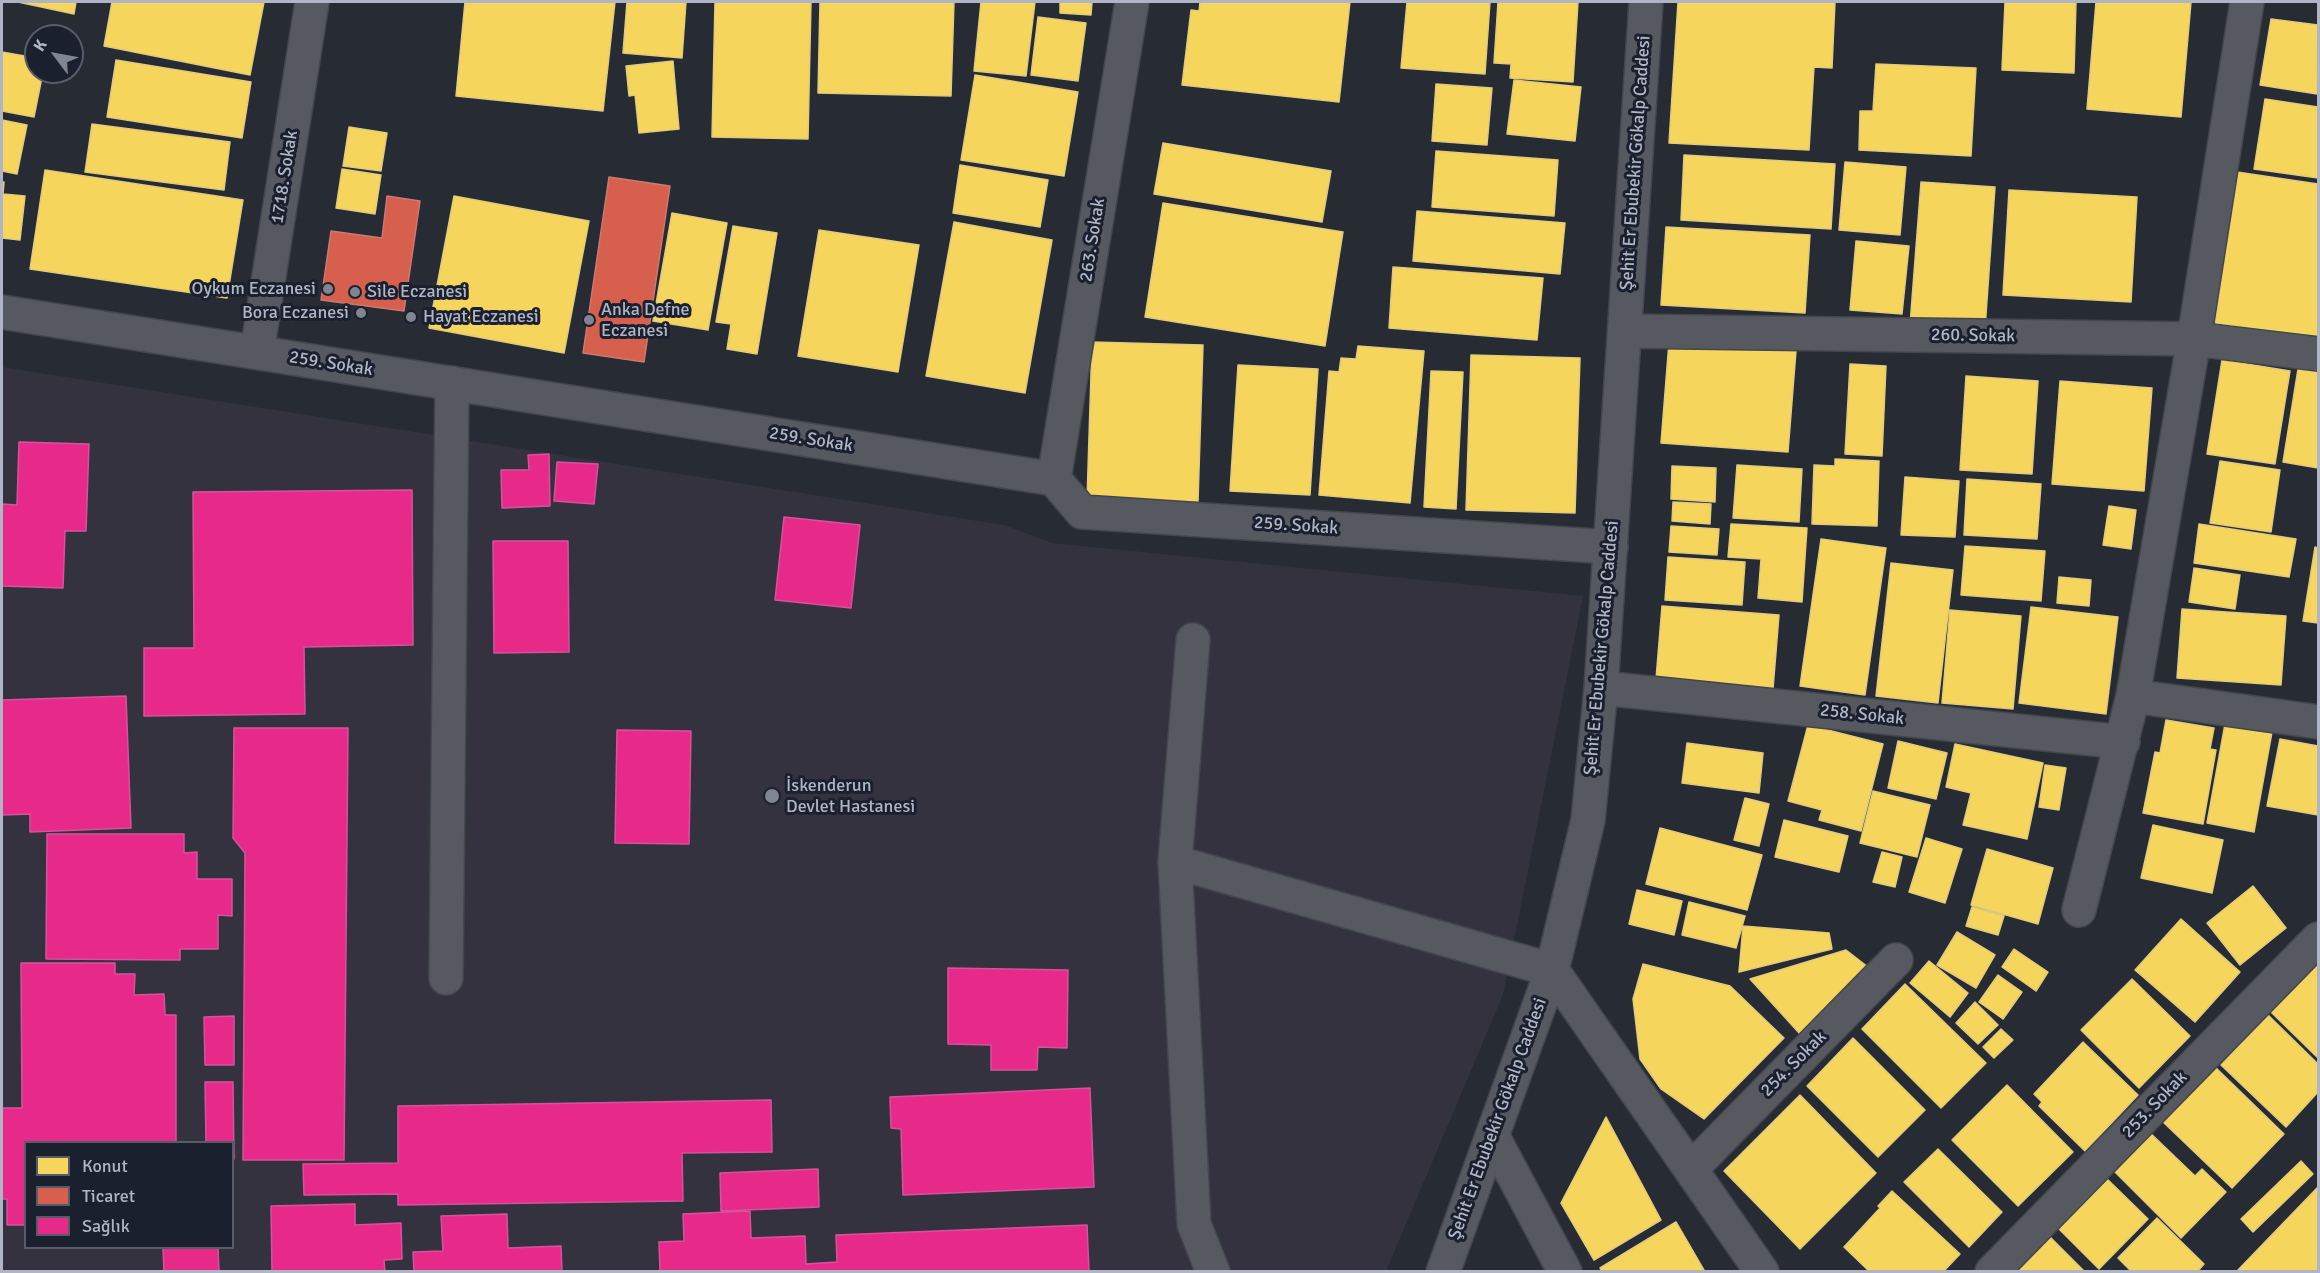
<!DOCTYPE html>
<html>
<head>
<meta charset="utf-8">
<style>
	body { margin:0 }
	#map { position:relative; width:2320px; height:1273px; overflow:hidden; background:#272b34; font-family:Signika,sans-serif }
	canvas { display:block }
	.frame { position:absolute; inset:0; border:3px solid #b0b5c5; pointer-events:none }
	.legend { position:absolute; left:24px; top:1141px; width:210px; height:108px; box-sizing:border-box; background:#1b202e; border:2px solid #575c6a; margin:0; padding:8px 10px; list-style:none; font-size:18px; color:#b0b5c5 }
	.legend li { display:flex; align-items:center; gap:12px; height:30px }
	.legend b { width:30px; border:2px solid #575c6a }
	.north { position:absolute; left:24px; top:24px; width:60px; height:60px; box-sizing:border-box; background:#1b202e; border:2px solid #575c6a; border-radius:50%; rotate:302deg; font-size:16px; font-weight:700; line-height:24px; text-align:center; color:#b0b5c5 }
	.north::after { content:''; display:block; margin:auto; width:21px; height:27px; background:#808592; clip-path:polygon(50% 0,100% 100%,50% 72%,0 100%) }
</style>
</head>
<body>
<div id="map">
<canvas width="2320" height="1273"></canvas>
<div class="frame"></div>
<ul class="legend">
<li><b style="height:16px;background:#f6d55c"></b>Konut</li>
<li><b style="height:16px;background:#d6604d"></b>Ticaret</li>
<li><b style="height:16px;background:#e7298a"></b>Sağlık</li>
</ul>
<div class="north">K</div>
</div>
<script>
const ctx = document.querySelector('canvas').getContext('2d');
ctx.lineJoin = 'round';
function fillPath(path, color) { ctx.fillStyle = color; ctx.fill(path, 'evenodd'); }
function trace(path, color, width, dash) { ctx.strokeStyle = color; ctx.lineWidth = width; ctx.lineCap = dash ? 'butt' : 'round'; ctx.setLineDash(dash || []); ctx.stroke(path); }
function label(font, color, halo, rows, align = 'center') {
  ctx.font = font + ' Signika,sans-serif'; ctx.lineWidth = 6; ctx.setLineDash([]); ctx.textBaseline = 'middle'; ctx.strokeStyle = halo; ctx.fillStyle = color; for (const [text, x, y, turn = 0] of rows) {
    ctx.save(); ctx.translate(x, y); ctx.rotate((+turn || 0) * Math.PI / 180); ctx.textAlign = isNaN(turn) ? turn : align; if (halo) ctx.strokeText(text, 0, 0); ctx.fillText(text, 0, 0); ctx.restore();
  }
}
const medical = new Path2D(`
	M 2,367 L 1004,525 L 1052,543 L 1583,596 L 1503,995 L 1386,1271 L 2,1271 ZM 26,1142 L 232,1142 L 232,1248 L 26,1248 Z`);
const homes = new Path2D(`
	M 18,2 L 76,2 L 74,14 Z
	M 112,2 L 264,2 L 250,75 L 104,46 Z
	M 465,2 L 615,2 L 603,111 L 456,96 Z
	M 627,2 L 686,2 L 682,58 L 623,53 Z
	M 715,2 L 811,2 L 808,139 L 712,137 Z
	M 820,2 L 954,2 L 951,96 L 818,93 Z
	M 981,2 L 1035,2 L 1026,76 L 974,71 Z
	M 1060,2 L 1092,2 L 1091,15 L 1060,13 Z
	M 1200,2 L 1350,2 L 1339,102 L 1182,85 L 1191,10 L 1199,11 Z
	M 1407,2 L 1490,2 L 1485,74 L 1401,68 Z
	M 1498,2 L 1578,2 L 1573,82 L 1510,78 L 1511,64 L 1494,63 Z
	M 1678,2 L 1835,2 L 1832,68 L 1814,67 L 1809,150 L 1669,143 Z
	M 2005,2 L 2076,2 L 2074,73 L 2002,70 Z
	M 2096,2 L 2191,2 L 2181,117 L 2087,109 Z
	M 1038,17 L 1086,23 L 1078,81 L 1031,75 Z
	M 2271,19 L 2318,25 L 2317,94 L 2260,85 Z
	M 2,52 L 36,58 L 36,72 L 43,72 L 34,117 L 2,111 Z
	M 116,60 L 251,82 L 242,138 L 107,117 Z
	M 673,61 L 679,129 L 639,133 L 635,95 L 629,96 L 626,66 Z
	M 1876,64 L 1976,68 L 1971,156 L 1859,150 L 1860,111 L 1873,111 Z
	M 975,75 L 1078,92 L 1064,176 L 961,160 Z
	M 1514,80 L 1581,87 L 1575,141 L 1507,134 Z
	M 1436,84 L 1492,88 L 1487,145 L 1432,141 Z
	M 2265,99 L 2318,107 L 2318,178 L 2254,169 Z
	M 2,120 L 27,125 L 17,174 L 2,171 Z
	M 92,124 L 230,142 L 224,190 L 85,172 Z
	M 349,127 L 387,133 L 381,171 L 343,166 Z
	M 1163,143 L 1331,171 L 1322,222 L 1154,194 Z
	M 1436,151 L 1558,160 L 1554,216 L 1432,207 Z
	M 1684,155 L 1835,164 L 1831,229 L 1681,220 Z
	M 1845,162 L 1906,167 L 1900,235 L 1839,230 Z
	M 960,165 L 1048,180 L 1040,227 L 953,213 Z
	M 342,169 L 381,175 L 375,214 L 336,208 Z
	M 45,170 L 243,200 L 227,298 L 30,269 Z
	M 2237,172 L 2318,184 L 2318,338 L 2215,323 Z
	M 2,182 L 4,182 L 3,194 L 25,196 L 20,240 L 2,238 Z
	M 1921,182 L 1995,187 L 1985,329 L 1910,325 Z
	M 2009,190 L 2137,197 L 2131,302 L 2003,295 Z
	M 454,196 L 589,221 L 564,353 L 429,328 Z
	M 1163,203 L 1343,232 L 1325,346 L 1145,317 Z
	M 1417,211 L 1565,223 L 1560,274 L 1413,261 Z
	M 672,213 L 727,223 L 708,330 L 653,321 Z
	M 954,222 L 1052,240 L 1025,393 L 926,376 Z
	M 733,226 L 777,233 L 757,354 L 727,349 L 731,324 L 716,322 Z
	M 1666,227 L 1810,235 L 1805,313 L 1661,305 Z
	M 819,230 L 919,245 L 898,372 L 798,356 Z
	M 1856,241 L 1909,246 L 1902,314 L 1850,310 Z
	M 1393,267 L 1543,278 L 1537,340 L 1389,328 Z
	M 1092,342 L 1203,345 L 1198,502 L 1087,500 Z
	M 1669,342 L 1796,351 L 1788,452 L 1661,443 Z
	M 1358,346 L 1424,351 L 1410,503 L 1319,495 L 1329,371 L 1339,372 L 1341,358 L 1356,359 Z
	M 1471,355 L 1580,358 L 1575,513 L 1466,510 Z
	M 2222,360 L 2290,371 L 2275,464 L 2207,454 Z
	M 1850,364 L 1886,366 L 1882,456 L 1845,454 Z
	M 1238,365 L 1318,369 L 1310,495 L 1230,491 Z
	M 2298,369 L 2318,372 L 2318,468 L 2283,462 Z
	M 1431,371 L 1463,372 L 1456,509 L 1424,507 Z
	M 1966,376 L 2038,381 L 2032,474 L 1960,470 Z
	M 2060,381 L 2152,388 L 2144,491 L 2052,484 Z
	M 1835,459 L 1879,461 L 1877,526 L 1812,524 L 1814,465 L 1835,466 Z
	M 2220,461 L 2280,470 L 2271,532 L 2210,523 Z
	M 1737,465 L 1802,469 L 1799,522 L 1733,518 Z
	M 1672,466 L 1716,468 L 1715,502 L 1671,499 Z
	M 1905,477 L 1959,481 L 1955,537 L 1901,535 Z
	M 1967,479 L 2041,484 L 2037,539 L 1964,535 Z
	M 1673,502 L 1711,504 L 1710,524 L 1672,521 Z
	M 2109,506 L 2136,510 L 2131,549 L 2103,545 Z
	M 1731,524 L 1807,528 L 1802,602 L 1758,598 L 1761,559 L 1728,557 Z
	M 2199,524 L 2296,539 L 2289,577 L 2194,563 Z
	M 1671,526 L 1719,529 L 1717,555 L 1669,552 Z
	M 1821,539 L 1886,548 L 1865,695 L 1800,686 Z
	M 1965,546 L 2045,551 L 2041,601 L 1961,595 Z
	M 2315,547 L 2318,548 L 2318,623 L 2303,621 Z
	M 1668,557 L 1745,562 L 1742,605 L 1665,600 Z
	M 1891,563 L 1953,570 L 1938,703 L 1876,696 Z
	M 2194,568 L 2240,575 L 2235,609 L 2189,602 Z
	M 2059,577 L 2091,580 L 2089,606 L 2057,603 Z
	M 1662,606 L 1779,615 L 1773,689 L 1656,679 Z
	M 2031,607 L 2118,617 L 2106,714 L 2019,703 Z
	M 2182,609 L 2286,616 L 2281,685 L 2177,678 Z
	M 1950,610 L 2021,616 L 2013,709 L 1942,703 Z
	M 2166,720 L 2214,728 L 2210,749 L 2216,750 L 2203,824 L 2143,813 L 2155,752 L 2160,753 Z
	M 2225,724 L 2272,732 L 2254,832 L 2207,823 Z
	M 1808,725 L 1883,744 L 1861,831 L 1819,820 L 1822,810 L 1788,801 Z
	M 2280,739 L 2318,746 L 2318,815 L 2267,806 Z
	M 1898,741 L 1947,753 L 1936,799 L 1888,788 Z
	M 1687,743 L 1763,753 L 1759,793 L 1682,783 Z
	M 1955,744 L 2043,763 L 2027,839 L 1963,825 L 1971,793 L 1946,787 Z
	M 2045,765 L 2066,768 L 2059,810 L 2039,807 Z
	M 1873,791 L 1930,805 L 1917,857 L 1860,843 Z
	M 1745,798 L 1769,804 L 1759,846 L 1734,840 Z
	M 1784,820 L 1848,836 L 1839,872 L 1775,857 Z
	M 2153,825 L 2223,840 L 2212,893 L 2141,878 Z
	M 1660,828 L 1762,855 L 1747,910 L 1646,884 Z
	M 1926,838 L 1962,849 L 1945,903 L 1909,892 Z
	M 1987,849 L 2053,868 L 2038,924 L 1971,905 Z
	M 1882,852 L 1902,857 L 1895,887 L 1873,882 Z
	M 2253,886 L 2286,928 L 2240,965 L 2207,923 Z
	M 1637,890 L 1682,901 L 1674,935 L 1629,924 Z
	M 1689,902 L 1745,916 L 1736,948 L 1682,935 Z
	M 1972,907 L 2004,916 L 1998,935 L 1966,926 Z
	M 2181,919 L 2240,972 L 2195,1022 L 2135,970 Z
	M 1743,926 L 1829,933 L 1832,949 L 1739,972 Z
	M 1957,932 L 1995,955 L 1976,988 L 1937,965 Z
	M 2014,949 L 2048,972 L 2036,991 L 2002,967 Z
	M 1846,950 L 1868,967 L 1800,1034 L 1750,979 Z
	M 1929,961 L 1968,993 L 1950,1017 L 1910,983 Z
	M 2318,962 L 2318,1058 L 2271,1012 Z
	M 1643,964 L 1730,986 L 1784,1038 L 1704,1119 L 1661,1089 L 1640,1059 L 1633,999 Z
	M 1998,975 L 2022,992 L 2003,1019 L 1979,1002 Z
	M 2132,979 L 2190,1036 L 2139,1088 L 2081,1030 Z
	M 1905,984 L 1986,1063 L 1941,1108 L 1862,1029 Z
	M 1975,1002 L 1998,1025 L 1978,1044 L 1956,1023 Z
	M 2268,1015 L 2318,1064 L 2318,1092 L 2286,1127 L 2221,1065 Z
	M 2001,1029 L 2013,1040 L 1994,1058 L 1983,1047 Z
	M 1853,1038 L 1925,1110 L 1878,1157 L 1807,1086 Z
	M 2083,1042 L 2138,1095 L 2085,1151 L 2039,1106 L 2042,1102 L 2034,1094 Z
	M 2214,1066 L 2284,1134 L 2232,1188 L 2161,1120 Z
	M 2007,1085 L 2073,1152 L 2018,1206 L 1952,1140 Z
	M 1800,1095 L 1876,1173 L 1800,1249 L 1724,1171 Z
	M 1606,1117 L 1661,1220 L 1594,1260 L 1561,1203 Z
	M 2146,1129 L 2195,1176 L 2202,1169 L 2226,1192 L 2181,1238 L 2109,1166 Z
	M 1938,1149 L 2002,1212 L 1969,1247 L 1904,1182 Z
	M 2301,1161 L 2313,1174 L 2253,1232 L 2241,1219 Z
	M 2103,1175 L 2148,1219 L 2099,1269 L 2054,1224 Z
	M 2318,1187 L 2318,1272 L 2239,1272 L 2238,1270 Z
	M 1892,1191 L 1960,1254 L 1943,1272 L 1870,1272 L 1844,1247 L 1880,1208 L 1878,1206 Z
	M 2157,1218 L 2204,1264 L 2197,1272 L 2132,1272 L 2118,1258 Z
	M 1676,1222 L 1705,1272 L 1602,1272 L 1600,1268 Z
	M 2044,1231 L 2085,1272 L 2005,1272 Z`);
const shops = new Path2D(`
	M 609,177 L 670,186 L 644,362 L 583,353 Z
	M 387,196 L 420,201 L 404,311 L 321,300 L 331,231 L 382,238 Z`);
const health = new Path2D(`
	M 19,442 L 89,444 L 86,531 L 65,531 L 63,588 L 2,586 L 2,504 L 17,505 Z
	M 549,454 L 550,506 L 502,508 L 501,470 L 529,470 L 528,455 Z
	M 557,462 L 598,464 L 594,504 L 554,501 Z
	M 412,490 L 413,645 L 304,647 L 305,714 L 144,716 L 144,648 L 194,648 L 193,492 Z
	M 784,517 L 860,525 L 851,608 L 775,600 Z
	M 493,541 L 568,541 L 569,652 L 494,653 Z
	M 126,696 L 131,828 L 30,832 L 30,814 L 2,815 L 2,700 Z
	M 234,728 L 348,728 L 344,1160 L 243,1160 L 245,853 L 233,838 Z
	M 617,730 L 691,731 L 689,844 L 615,843 Z
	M 47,834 L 184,834 L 184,853 L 197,852 L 197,879 L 232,879 L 232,916 L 218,915 L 218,949 L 180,949 L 180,960 L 46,959 Z
	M 21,963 L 115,963 L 115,974 L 135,974 L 134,995 L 164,994 L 165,1015 L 176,1015 L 176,1142 L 26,1142 L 26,1225 L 7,1225 L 7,1199 L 2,1199 L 2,1108 L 22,1108 Z
	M 948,968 L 1068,970 L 1067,1048 L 1038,1047 L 1037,1070 L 991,1070 L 991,1045 L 948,1044 Z
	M 234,1016 L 234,1065 L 205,1065 L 204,1017 Z
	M 205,1082 L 233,1082 L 234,1159 L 232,1142 L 206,1142 Z
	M 1090,1088 L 1094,1187 L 903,1195 L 901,1129 L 891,1128 L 890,1097 Z
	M 771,1100 L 772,1152 L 682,1153 L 683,1201 L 398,1205 L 398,1194 L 304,1195 L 303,1164 L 398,1163 L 398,1106 Z
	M 818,1169 L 819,1207 L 721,1211 L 720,1173 Z
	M 355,1204 L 355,1225 L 401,1223 L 402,1259 L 384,1260 L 385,1272 L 272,1272 L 271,1206 Z
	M 750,1211 L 751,1238 L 805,1236 L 806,1264 L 837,1262 L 836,1235 L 1087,1225 L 1089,1272 L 660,1272 L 659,1242 L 684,1241 L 683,1214 Z
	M 507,1214 L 508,1248 L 561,1246 L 562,1272 L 414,1272 L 413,1252 L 443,1251 L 441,1216 Z
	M 163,1248 L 218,1248 L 219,1272 L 164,1272 Z`);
const minor = new Path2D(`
	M 2,312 L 1054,479 L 1082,512 L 1611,547
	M 1626,331 L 2194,339 L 2318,354
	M 257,352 L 312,2
	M 1054,479 L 1132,2
	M 1601,688 L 2123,742
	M 2133,696 L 2318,722
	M 1175,862 L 1193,640
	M 2079,910 L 2133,696 L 2194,339 L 2247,2
	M 446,978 L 452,383
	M 1493,1137 L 1565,1272
	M 1692,1168 L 1896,960
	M 1213,1272 L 1194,1224 L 1175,862 L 1552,970 L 1762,1272
	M 1443,1272 L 1552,970 L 1588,820 L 1601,688 L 1646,2
	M 1992,1272 L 2318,939`);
const markers = [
	[328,289,6,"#808592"],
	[355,292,6,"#808592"],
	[361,313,6,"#808592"],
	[411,317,6,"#808592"],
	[589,320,6,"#808592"],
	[772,796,8,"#808592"]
];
const streetNames = [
	["Şehit Er Ebubekir Gökalp Caddesi",1636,163,-86],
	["1718. Sokak",285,177,-81],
	["263. Sokak",1093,240,-81],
	["260. Sokak",1973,336,1],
	["259. Sokak",331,364,9],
	["259. Sokak",811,440,9],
	["259. Sokak",1296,526,4],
	["Şehit Er Ebubekir Gökalp Caddesi",1602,648,-85],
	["258. Sokak",1862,715,6],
	["254. Sokak",1794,1064,-45],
	["253. Sokak",2155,1105,-46],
	["Şehit Er Ebubekir Gökalp Caddesi",1498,1119,-70]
];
const poiNames = [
	["Oykum Eczanesi",316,289,"right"],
	["Sile Eczanesi",367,292],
	["Anka Defne",601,310],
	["Eczanesi",601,331],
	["Bora Eczanesi",349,313,"right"],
	["Hayat Eczanesi",423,317],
	["İskenderun",786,786],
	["Devlet Hastanesi",786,807]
];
fillPath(medical, '#35323f');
fillPath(homes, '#f6d55c');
trace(homes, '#e1cb7c', 1.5);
fillPath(shops, '#d6604d');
trace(shops, '#cb7a71', 1.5);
fillPath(health, '#e7298a');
trace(health, '#d6539c', 1.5);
trace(minor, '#43464d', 36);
trace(minor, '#575961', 33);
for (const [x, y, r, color] of markers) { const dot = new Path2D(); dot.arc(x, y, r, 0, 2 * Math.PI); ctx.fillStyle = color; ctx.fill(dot); trace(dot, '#1b202e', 2); }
label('18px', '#b0b5c5', '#1b202e', streetNames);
label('18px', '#b0b5c5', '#1b202e', poiNames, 'left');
</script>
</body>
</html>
